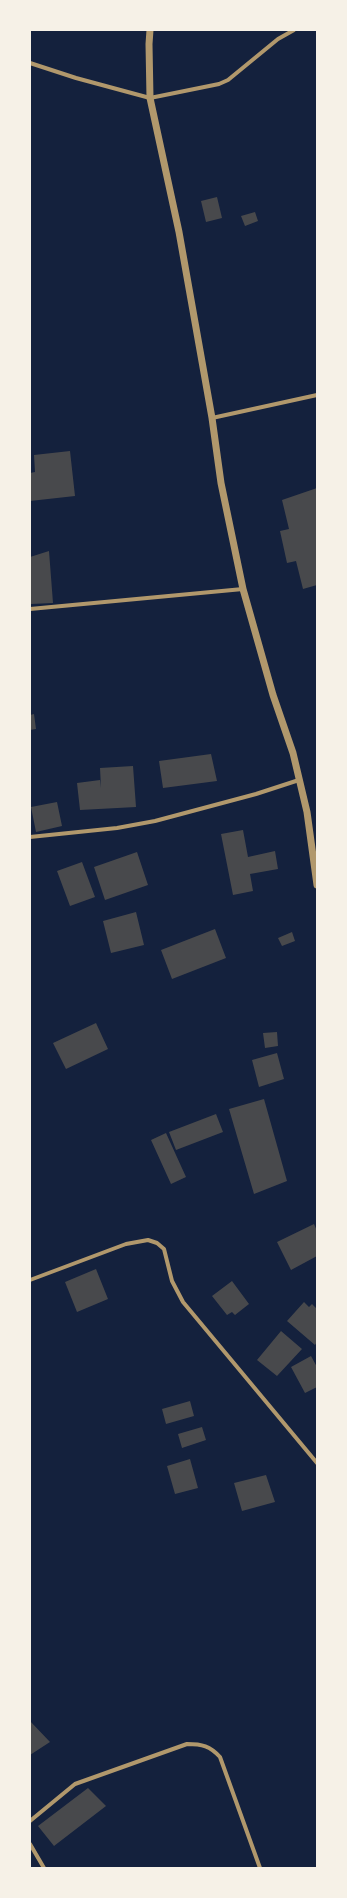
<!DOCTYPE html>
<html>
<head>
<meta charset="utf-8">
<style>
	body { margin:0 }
	#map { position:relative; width:347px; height:1898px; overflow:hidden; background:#14213d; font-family:Ubuntu,sans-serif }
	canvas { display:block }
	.frame { position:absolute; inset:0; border:31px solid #f6f1e7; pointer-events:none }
</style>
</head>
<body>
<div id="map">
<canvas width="347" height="1898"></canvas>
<div class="frame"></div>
</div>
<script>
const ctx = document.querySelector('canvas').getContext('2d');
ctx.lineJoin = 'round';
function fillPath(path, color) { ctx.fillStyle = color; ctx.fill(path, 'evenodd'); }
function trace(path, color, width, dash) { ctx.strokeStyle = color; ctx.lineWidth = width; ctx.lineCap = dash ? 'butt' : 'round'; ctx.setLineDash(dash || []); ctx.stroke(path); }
const building = new Path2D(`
	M 217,197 L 222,218 L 206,222 L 201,201 Z
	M 255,212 L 258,221 L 245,226 L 241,216 Z
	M 70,451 L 75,496 L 30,501 L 30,473 L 35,472 L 34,455 Z
	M 317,488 L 317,585 L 303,589 L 296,561 L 287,563 L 280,531 L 289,529 L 282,500 Z
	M 49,551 L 53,603 L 31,604 L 30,557 Z
	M 34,714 L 36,729 L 30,730 L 30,715 Z
	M 211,754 L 217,781 L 163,788 L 159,761 Z
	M 133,766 L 136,807 L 80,810 L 77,783 L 100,780 L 101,788 L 100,768 Z
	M 57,802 L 62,826 L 36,832 L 31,807 Z
	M 243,830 L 248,857 L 275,851 L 278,869 L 250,874 L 253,891 L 233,895 L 221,834 Z
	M 137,852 L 148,885 L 105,900 L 94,867 Z
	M 82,862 L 95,897 L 70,906 L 57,871 Z
	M 136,912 L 144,945 L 111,953 L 103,921 Z
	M 215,929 L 226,958 L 172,979 L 161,950 Z
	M 292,932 L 295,941 L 282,946 L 278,938 Z
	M 96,1023 L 108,1049 L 66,1069 L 53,1043 Z
	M 277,1032 L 278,1046 L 265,1048 L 263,1033 Z
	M 277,1053 L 284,1079 L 259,1087 L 252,1060 Z
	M 264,1099 L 287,1181 L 254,1194 L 229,1109 Z
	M 216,1114 L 223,1132 L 176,1150 L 169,1132 Z
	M 166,1133 L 186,1177 L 171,1184 L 151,1140 Z
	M 314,1224 L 317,1231 L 317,1256 L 291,1270 L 277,1242 Z
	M 96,1269 L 108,1299 L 77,1312 L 65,1282 Z
	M 232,1281 L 249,1304 L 235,1315 L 232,1312 L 227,1315 L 212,1296 Z
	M 304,1302 L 309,1307 L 312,1304 L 317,1309 L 317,1342 L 315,1345 L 287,1321 Z
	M 281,1331 L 302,1349 L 277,1376 L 257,1360 Z
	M 311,1356 L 317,1367 L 317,1387 L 305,1393 L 291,1367 Z
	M 190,1401 L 194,1416 L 166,1424 L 162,1409 Z
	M 202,1427 L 206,1440 L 182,1448 L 178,1434 Z
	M 190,1459 L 198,1488 L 175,1494 L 167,1466 Z
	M 266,1475 L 275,1502 L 242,1511 L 234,1483 Z
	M 30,1721 L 50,1742 L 30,1755 Z
	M 88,1788 L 106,1806 L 54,1846 L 38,1826 Z`);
const minor = new Path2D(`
	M 30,63 L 76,78 L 150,98 L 219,84 L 228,80 L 278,39 L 294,30
	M 212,418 L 317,395
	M 30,609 L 243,589
	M 30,837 L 117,828 L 155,821 L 256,794 L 299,780
	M 30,1280 L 126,1244 L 148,1240 L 157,1243 L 164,1249 L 172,1281 L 183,1302 L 317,1463
	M 30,1821 L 75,1784 L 187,1744 C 202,1744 210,1746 220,1757 L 260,1868
	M 30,1844 L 44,1868`);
const tertiary = new Path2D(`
	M 150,30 L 149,44 L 150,98 L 179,232 L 212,418 L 221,483 L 243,589 L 273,695 L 293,753 L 307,812 L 317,885`);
fillPath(building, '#48494c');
trace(minor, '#b1986c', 4);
trace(tertiary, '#b1986c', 7);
</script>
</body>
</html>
